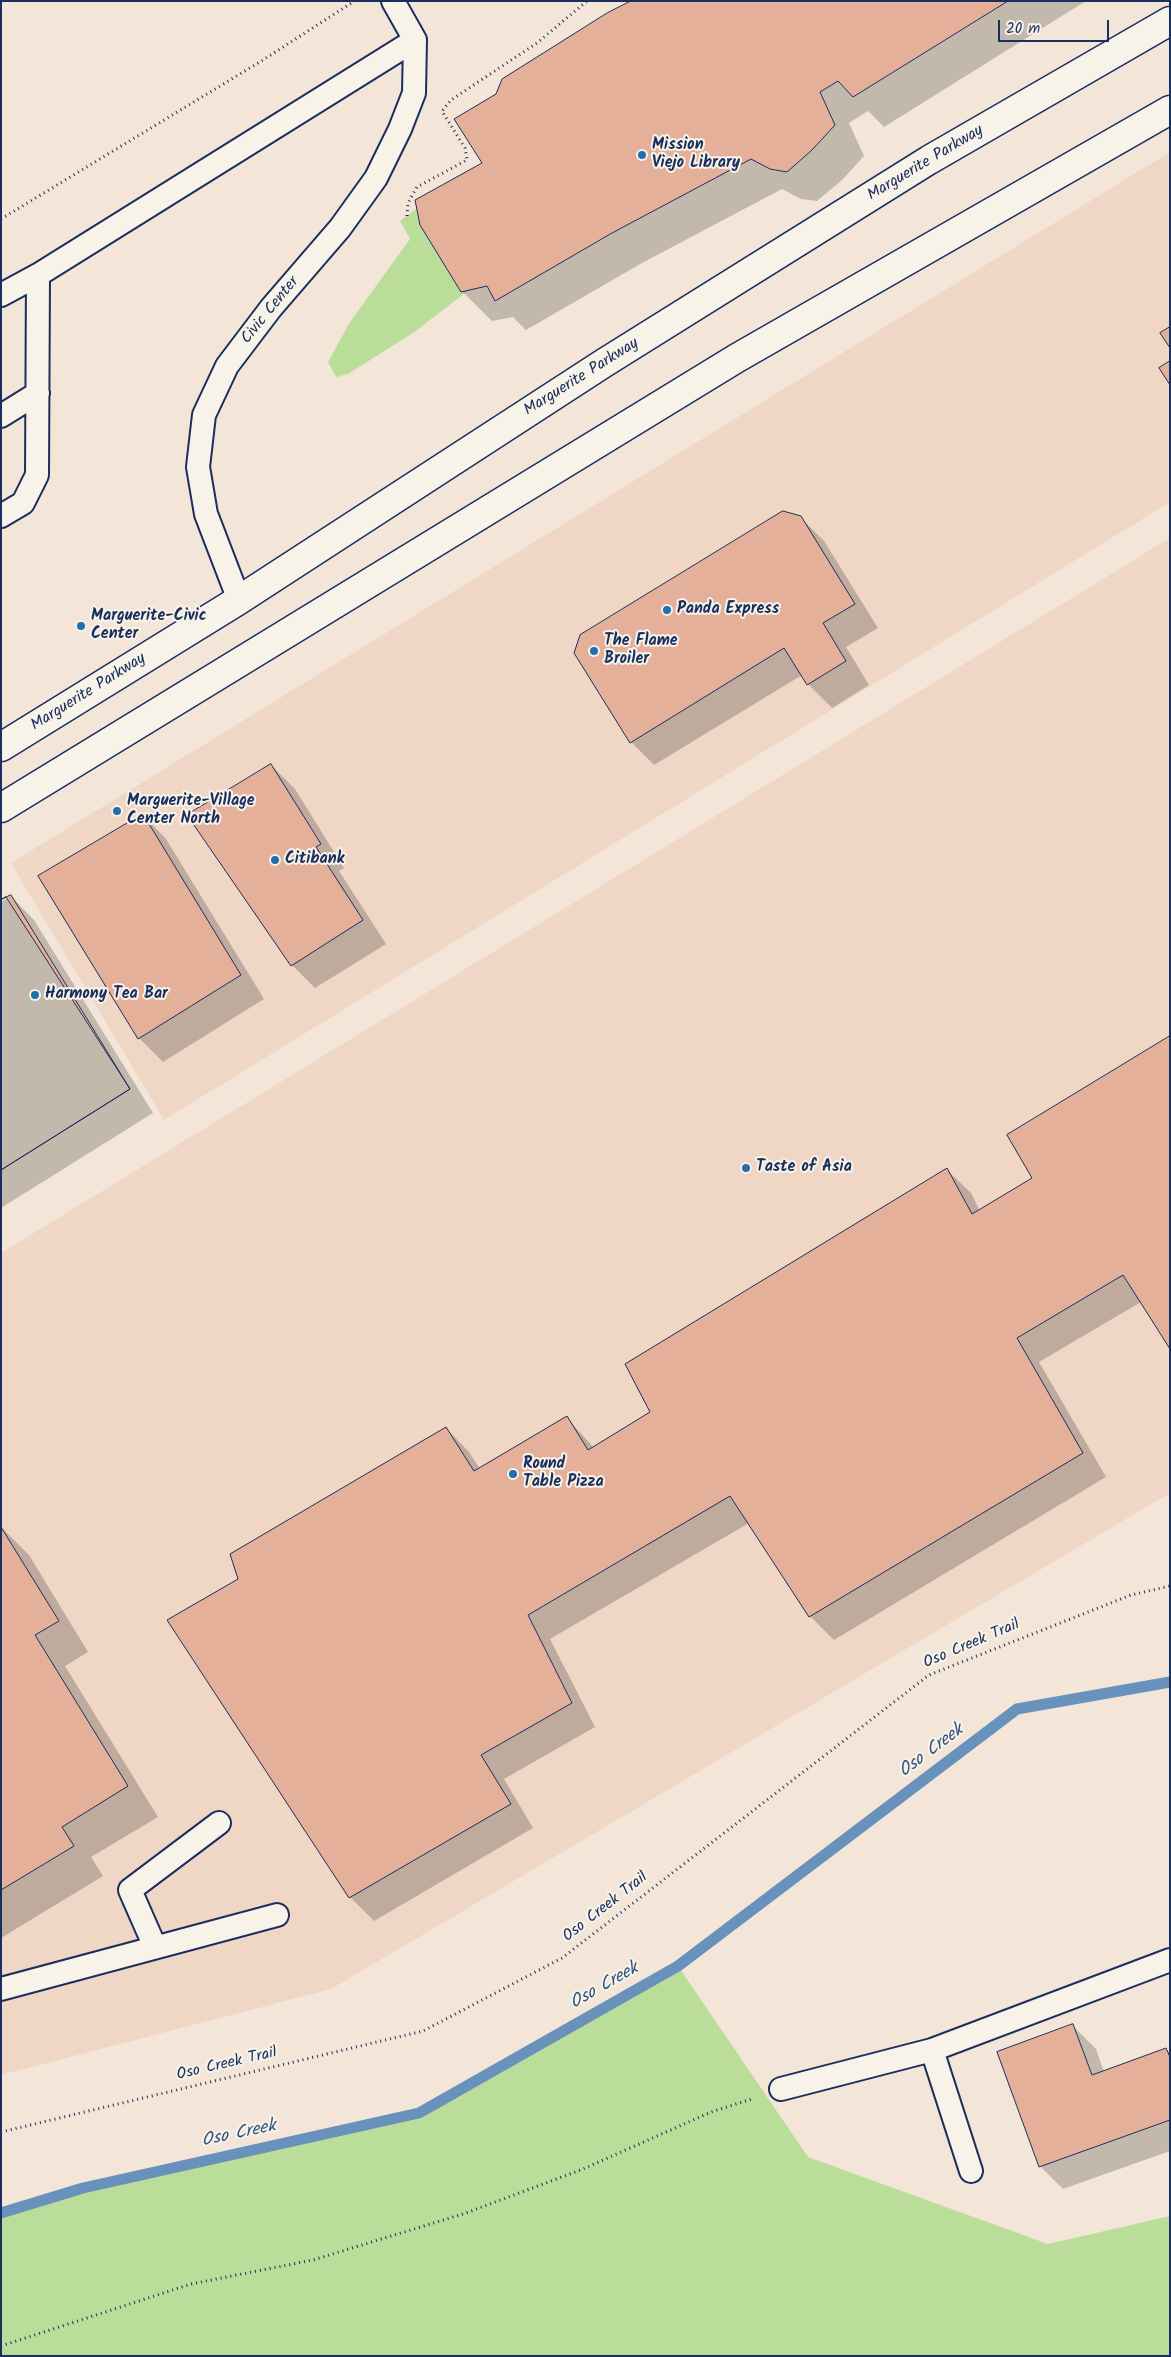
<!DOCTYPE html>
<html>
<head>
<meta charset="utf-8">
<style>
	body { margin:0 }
	#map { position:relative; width:1171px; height:2357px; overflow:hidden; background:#f3e6d8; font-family:Kalam,sans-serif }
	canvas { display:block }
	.frame { position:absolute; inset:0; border:2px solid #1b2f5e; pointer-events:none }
	.scale { position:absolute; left:998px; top:20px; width:111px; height:22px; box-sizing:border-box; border:2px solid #1b2f5e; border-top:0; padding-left:6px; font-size:15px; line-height:18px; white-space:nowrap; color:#1b2f5e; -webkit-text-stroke:4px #f7f3e8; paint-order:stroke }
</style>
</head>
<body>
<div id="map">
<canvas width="1171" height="2357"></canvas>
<div class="frame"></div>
<div class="scale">20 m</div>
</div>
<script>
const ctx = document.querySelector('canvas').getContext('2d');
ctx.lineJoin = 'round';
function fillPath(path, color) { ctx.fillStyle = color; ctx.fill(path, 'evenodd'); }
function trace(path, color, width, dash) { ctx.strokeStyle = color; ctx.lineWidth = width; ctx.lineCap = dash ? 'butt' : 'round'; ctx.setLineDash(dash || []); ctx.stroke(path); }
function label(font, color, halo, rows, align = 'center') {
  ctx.font = font + ' Kalam,sans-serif'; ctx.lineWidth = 4; ctx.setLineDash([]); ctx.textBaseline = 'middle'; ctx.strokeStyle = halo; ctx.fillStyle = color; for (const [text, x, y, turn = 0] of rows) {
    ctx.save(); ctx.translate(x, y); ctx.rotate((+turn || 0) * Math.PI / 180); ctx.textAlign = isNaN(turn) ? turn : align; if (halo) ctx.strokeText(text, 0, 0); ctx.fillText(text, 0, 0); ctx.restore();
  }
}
const built = new Path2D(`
	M 1170,152 L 1170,502 L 164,1120 L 11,863 Z
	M 1170,538 L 1170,1493 L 331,1989 L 1,2075 L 1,1253 Z`);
const green = new Path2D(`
	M 416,209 L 420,225 L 461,291 L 469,290 L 413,333 L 348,374 L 336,377 L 328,362 L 350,322 L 410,239 L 400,221 Z
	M 678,1966 L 808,2157 L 1048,2244 L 1170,2216 L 1170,2356 L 1,2356 L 1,2213 L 83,2188 L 419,2113 Z`);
const shadow = new Path2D(`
	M 634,1 L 1086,1 L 884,127 L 868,111 L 849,123 L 864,156 L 842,180 L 817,201 L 801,199 L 782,189 L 642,263 L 526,330 L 513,317 L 492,321 L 462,291 L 497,95 Z
	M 800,517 L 824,541 L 878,628 L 846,647 L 869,685 L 832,708 L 808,684 L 802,675 L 654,765 L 631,742 Z
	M 271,765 L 295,789 L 344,868 L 339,871 L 386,944 L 315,988 L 292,965 Z
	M 143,815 L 166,839 L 264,999 L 163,1062 L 139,1038 L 40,877 Z
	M 11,896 L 34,920 L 153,1113 L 1,1208 L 1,902 Z
	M 1170,1038 L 1141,1302 L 1039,1362 L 1106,1477 L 834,1640 L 810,1616 L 749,1523 L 550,1639 L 595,1727 L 504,1779 L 533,1828 L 374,1921 L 350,1897 L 169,1620 L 239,1579 L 446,1428 L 469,1452 L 480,1469 L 567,1418 L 594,1448 L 652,1412 L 947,1170 L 971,1193 L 980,1211 L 1033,1179 Z
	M 1,1527 L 29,1555 L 88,1652 L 65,1666 L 158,1817 L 91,1857 L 103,1876 L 1,1938 Z
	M 1073,2026 L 1096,2049 L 1104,2072 L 1166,2049 L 1170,2053 L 1170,2151 L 1063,2189 L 1040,2166 Z`);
const stream = new Path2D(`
	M 1,2213 L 83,2188 L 419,2113 L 678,1966 L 1017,1709 L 1170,1682`);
const building = new Path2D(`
	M 631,1 L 1008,1 L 853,97 L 838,81 L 820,92 L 835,125 L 812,150 L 787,172 L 770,169 L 751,159 L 612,233 L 495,301 L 487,286 L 461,292 L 420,225 L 415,200 L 482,163 L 454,119 L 496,94 L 502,79 L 607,13 Z
	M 1170,327 L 1170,348 L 1160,333 Z
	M 1170,361 L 1170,385 L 1159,368 Z
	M 783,511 L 801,516 L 855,604 L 823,623 L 846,661 L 807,685 L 784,648 L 630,743 L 574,653 L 580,635 Z
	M 271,764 L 321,844 L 316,847 L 363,920 L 291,966 L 187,815 Z
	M 143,814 L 241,975 L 138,1039 L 38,876 Z
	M 11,895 L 130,1089 L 1,1170 L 1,900 Z
	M 6,897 L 130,1089 L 1,1170 L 1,900 Z
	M 1170,1036 L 1170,1349 L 1123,1275 L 1017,1338 L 1083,1453 L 809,1617 L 730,1496 L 528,1615 L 572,1703 L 481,1755 L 511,1804 L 349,1898 L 167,1620 L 238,1579 L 230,1554 L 446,1427 L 474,1471 L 567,1416 L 588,1450 L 650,1412 L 625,1364 L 947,1168 L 972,1214 L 1032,1178 L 1007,1135 Z
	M 1,1527 L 59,1621 L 35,1635 L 128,1786 L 62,1827 L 74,1846 L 1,1890 Z
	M 1073,2024 L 1092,2075 L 1166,2048 L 1170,2057 L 1170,2120 L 1039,2167 L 997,2052 Z`);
const path = new Path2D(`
	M 407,216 L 408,203 L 417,187 L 467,160 L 465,148 L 442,111 L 451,100 L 537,43 L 587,1
	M 1,219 L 263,60 L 353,2
	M 1,2132 L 423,2031 L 562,1958 L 929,1675 L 1131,1595 L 1170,1586
	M 1,2346 L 191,2284 L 313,2260 L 466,2213 L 583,2169 L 711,2112 L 752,2099`);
const lane = new Path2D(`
	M 393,1 L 415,40
	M 1,295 L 38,275 L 415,40
	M 1,416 L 38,393
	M 1,516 L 23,503 L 37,475 L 38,275
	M 239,600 L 206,514 L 198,467 L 204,415 L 227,366 L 271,308 L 340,228 L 376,178 L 400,129 L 414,93 L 415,40
	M 155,1947 L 130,1890 L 219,1823
	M 1,1989 L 277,1915
	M 932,2050 L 971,2171
	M 781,2089 L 932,2050 L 1170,1960`);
const primary = new Path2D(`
	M 1,747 L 239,600 L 604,363 L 929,160 L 1170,21
	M 1,808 L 737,358 L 1170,110`);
const markers = [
	[642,155,5,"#1f6fb2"],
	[667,610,5,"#1f6fb2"],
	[81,626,5,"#1f6fb2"],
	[594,651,5,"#1f6fb2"],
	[117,811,5,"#1f6fb2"],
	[275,860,5,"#1f6fb2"],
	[35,995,5,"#1f6fb2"],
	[746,1168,5,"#1f6fb2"],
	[513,1474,5,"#1f6fb2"]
];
const poiNames = [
	["Mission",652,146],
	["Viejo Library",652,164],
	["Panda Express",677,610],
	["Marguerite-Civic",91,617],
	["Center",91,635],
	["The Flame",604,642],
	["Broiler",604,660],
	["Marguerite-Village",127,802],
	["Center North",127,820],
	["Citibank",285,860],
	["Harmony Tea Bar",45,995],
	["Taste of Asia",756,1168],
	["Round",523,1465],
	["Table Pizza",523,1483]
];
const streetNames = [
	["Marguerite Parkway",926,164,-31],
	["Civic Center",271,311,-51],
	["Marguerite Parkway",582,378,-32],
	["Marguerite Parkway",89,693,-32],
	["Oso Creek Trail",972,1645,-23],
	["Oso Creek Trail",606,1908,-38],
	["Oso Creek Trail",227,2065,-13]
];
const waterNames = [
	["Oso Creek",932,1752,-37],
	["Oso Creek",605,1987,-30],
	["Oso Creek",239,2135,-12]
];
fillPath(built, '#efd6c5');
fillPath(green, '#bade99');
fillPath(shadow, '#0003');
trace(stream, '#6891bc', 11);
fillPath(building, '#e5b099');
trace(building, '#1b2f5e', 1);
trace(lane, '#1b2f5e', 26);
trace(primary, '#1b2f5e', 31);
trace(path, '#1b2f5e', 3, [1, 4]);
trace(lane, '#f7f3e8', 22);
trace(primary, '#f7f3e8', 28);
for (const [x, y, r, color] of markers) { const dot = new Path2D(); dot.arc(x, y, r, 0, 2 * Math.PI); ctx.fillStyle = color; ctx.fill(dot); trace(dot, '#f7f3e8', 2); }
label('bold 16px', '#1b2f5e', '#f7f3e8', poiNames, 'left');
label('16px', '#1b2f5e', '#f7f3e8', streetNames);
label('italic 18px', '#35507d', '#f7f3e8', waterNames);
</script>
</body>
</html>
